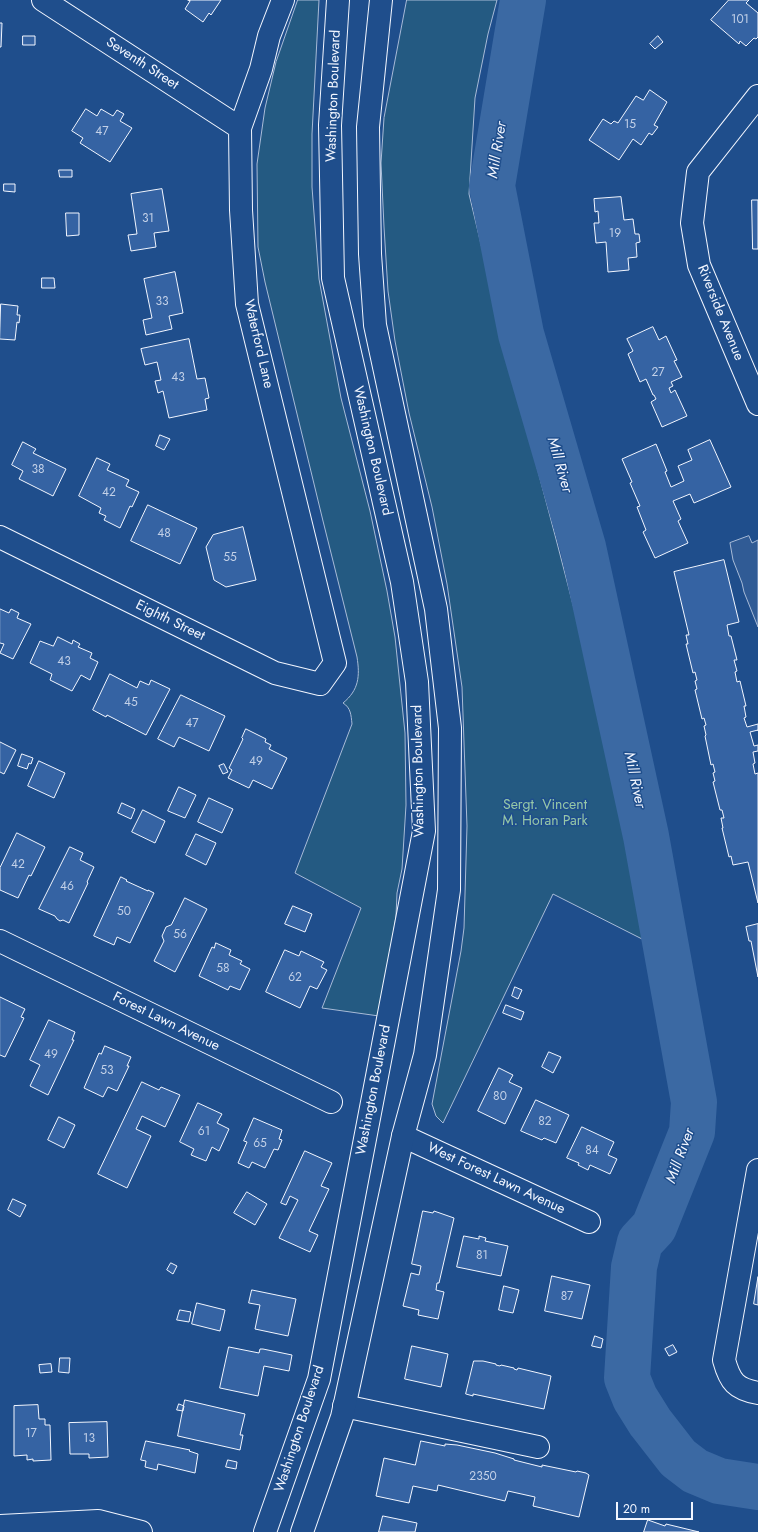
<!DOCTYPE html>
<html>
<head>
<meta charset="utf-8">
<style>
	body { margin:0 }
	#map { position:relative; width:758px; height:1532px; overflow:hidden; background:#1f4e8c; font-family:Jost,sans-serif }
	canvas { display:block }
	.scale { position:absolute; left:616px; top:1502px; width:77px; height:18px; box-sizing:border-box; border:2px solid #f2f6ff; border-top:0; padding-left:5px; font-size:12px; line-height:14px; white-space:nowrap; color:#f2f6ff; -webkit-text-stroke:3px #1f4e8c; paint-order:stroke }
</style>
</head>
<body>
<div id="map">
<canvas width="758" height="1532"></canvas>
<div class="scale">20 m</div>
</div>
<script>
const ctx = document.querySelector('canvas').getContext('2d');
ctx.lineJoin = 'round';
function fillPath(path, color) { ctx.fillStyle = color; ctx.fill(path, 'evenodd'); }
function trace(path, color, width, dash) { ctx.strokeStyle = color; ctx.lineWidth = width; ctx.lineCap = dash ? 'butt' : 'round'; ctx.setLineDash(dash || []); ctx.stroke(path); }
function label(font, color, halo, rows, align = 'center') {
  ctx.font = font + ' Jost,sans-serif'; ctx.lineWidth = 3; ctx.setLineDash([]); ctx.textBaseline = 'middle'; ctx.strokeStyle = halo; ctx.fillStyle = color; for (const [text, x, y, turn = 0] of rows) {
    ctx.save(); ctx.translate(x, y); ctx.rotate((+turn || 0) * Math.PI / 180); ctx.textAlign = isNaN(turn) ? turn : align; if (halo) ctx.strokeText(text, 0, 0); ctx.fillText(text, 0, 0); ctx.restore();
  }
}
const green = new Path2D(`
	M 298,0 L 319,0 L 312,134 L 312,187 L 319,279 L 341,398 L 370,511 L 387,591 L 395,637 L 405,733 L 406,805 L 402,869 L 397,893 L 396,916 L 385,990 L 379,1016 L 322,1008 L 361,908 L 295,873 L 352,724 C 351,715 351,708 343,703 C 359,690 360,676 357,657 L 323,521 L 265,282 L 258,247 L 257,164 L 265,108 L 276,62 Z
	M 407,0 L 497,0 L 488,34 L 475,98 L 469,194 L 510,365 L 556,539 L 619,782 L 646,941 L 553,894 L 443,1123 L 436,1116 L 432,1104 L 461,951 L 464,928 L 467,826 L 462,687 L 447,584 L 432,507 L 409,413 L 395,341 L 388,291 L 384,227 L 381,163 L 384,118 Z`);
const parking = new Path2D(`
	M 749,536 L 752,543 L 758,540 L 758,627 L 744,592 L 742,583 L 733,560 L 730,543 Z`);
const river = new Path2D(`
	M 523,0 L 492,186 L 521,334 L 583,547 L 646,836 L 694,1102 L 692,1132 L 654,1227 L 640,1242 L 634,1267 L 627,1378 L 635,1398 L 650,1422 L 678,1458 L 695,1471 L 719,1481 L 758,1487`);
const building = new Path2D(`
	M 188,0 L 221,0 L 211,15 L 209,13 L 203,22 L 185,9 L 190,1 Z
	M 729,0 L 749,0 L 746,3 L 758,13 L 758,37 L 756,39 L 754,38 L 746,46 L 740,41 L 739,44 L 711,20 Z
	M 0,23 L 2,23 L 1,47 L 0,47 Z
	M 23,36 L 35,36 L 35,45 L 23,45 Z
	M 658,36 L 663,42 L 655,49 L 650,44 Z
	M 650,90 L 667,102 L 654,125 L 658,127 L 652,135 L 649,133 L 641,145 L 633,139 L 619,160 L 589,140 L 603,119 L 611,124 L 614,121 L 618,123 L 636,96 L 643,100 Z
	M 86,109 L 97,116 L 101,109 L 113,116 L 117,110 L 124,114 L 120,121 L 132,128 L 110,162 L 80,143 L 83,138 L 72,131 Z
	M 59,170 L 72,170 L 72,177 L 60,177 Z
	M 4,184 L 15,184 L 15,192 L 4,191 Z
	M 162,189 L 169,231 L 154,233 L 156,247 L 131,251 L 128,235 L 137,234 L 131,194 Z
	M 621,197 L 624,220 L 633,219 L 635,234 L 639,234 L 640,242 L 636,243 L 637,257 L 628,258 L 629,270 L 608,272 L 606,242 L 596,243 L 594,223 L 599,223 L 598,211 L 595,212 L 594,199 Z
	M 752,200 L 758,200 L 758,249 L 753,249 Z
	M 66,213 L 79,213 L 79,235 L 67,236 Z
	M 175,272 L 183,313 L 169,316 L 172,329 L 146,335 L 143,320 L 152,318 L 144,279 Z
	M 42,278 L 54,278 L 55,288 L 42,288 Z
	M 1,304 L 18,306 L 17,315 L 20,315 L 19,323 L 17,322 L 15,340 L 0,339 Z
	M 653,327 L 659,340 L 666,336 L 677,360 L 674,361 L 682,377 L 671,382 L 673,386 L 669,388 L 671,393 L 675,390 L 687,416 L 662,427 L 651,402 L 656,399 L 654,395 L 653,395 L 646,379 L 640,382 L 628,354 L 633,351 L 627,339 Z
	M 189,339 L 197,379 L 205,378 L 209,398 L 205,399 L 207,410 L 169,418 L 163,391 L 158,393 L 155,381 L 161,380 L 157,362 L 145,365 L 141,349 Z
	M 160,435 L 170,439 L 164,450 L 156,446 Z
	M 710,440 L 731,487 L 694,503 L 690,494 L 673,501 L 681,519 L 678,521 L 688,543 L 655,558 L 643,532 L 646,530 L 637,507 L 640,506 L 630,483 L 632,482 L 622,459 L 656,444 L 667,471 L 665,472 L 671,487 L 684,481 L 678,466 L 692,460 L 688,450 Z
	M 23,442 L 36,449 L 33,453 L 66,469 L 53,496 L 19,479 L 23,471 L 12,465 Z
	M 97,458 L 110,464 L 107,470 L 129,480 L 126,486 L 139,492 L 132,507 L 130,506 L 120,528 L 104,520 L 106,516 L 99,513 L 101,508 L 79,496 Z
	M 148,505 L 197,528 L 180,564 L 131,541 Z
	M 243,527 L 256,580 L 226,587 L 214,580 L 206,547 L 213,535 Z
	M 724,560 L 739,622 L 727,625 L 729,636 L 731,636 L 737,660 L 734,660 L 737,671 L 735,672 L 737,682 L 740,681 L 746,706 L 744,706 L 746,717 L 744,718 L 747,727 L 758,724 L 758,731 L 758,730 L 750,732 L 754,746 L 758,745 L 758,751 L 753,752 L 755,763 L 753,764 L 755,774 L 758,773 L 758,903 L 748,862 L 733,865 L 731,856 L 729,857 L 722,828 L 723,828 L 721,818 L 724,818 L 722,810 L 720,810 L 713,782 L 715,781 L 713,773 L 715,772 L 713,764 L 711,765 L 705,736 L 706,735 L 704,726 L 706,725 L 704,718 L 702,719 L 695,690 L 697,689 L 695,681 L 697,680 L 695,672 L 693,673 L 686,644 L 688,644 L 686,635 L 689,635 L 674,572 Z
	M 0,609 L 9,613 L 11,609 L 19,613 L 17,618 L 31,624 L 13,659 L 0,653 L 4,644 L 0,643 Z
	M 58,637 L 72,644 L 73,640 L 80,644 L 78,647 L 92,653 L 90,658 L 98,662 L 90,680 L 81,675 L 72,691 L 50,680 L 52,674 L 30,663 L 40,641 L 53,646 Z
	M 110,674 L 137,688 L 140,681 L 149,685 L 151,680 L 170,689 L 146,735 L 107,715 L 106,717 L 93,710 Z
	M 181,695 L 225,716 L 209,751 L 179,737 L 174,747 L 158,739 Z
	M 246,729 L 266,739 L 265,742 L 271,745 L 269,749 L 287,758 L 272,789 L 253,780 L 249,788 L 228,778 L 232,770 L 229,768 L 243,739 L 242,738 Z
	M 0,742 L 16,750 L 4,774 L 0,772 Z
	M 22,754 L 33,758 L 31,764 L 29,763 L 27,769 L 18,766 Z
	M 39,761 L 65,773 L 54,798 L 28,786 Z
	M 224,764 L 228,772 L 223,774 L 219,766 Z
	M 179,787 L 196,795 L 185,818 L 168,811 Z
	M 209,798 L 233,809 L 222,833 L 198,822 Z
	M 122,803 L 135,809 L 131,819 L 118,813 Z
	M 143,810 L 165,821 L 155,843 L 132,832 Z
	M 17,833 L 45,847 L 31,876 L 29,875 L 18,898 L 0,890 L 0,868 Z
	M 196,834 L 216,843 L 206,865 L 186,855 Z
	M 70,847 L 83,853 L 80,860 L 94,867 L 87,882 L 88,883 L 69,923 L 63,920 L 60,921 L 57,919 L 55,916 L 39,909 Z
	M 121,877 L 127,880 L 126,881 L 148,891 L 148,890 L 154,893 L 130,943 L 117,937 L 114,945 L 94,936 Z
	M 185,898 L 207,909 L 175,972 L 154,961 L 164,941 L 162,936 L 166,927 L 171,925 Z
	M 293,906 L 312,914 L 305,932 L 285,924 Z
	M 758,924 L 758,977 L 751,941 L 749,941 L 746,927 Z
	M 216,943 L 231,950 L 229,955 L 242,961 L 240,964 L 250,969 L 240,990 L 230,986 L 228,990 L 199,976 L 212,947 L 214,948 Z
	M 285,950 L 299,956 L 301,951 L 324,962 L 321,967 L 327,970 L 317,989 L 310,986 L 300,1008 L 266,992 Z
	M 515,987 L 522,990 L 518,999 L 512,996 Z
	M 0,997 L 25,1009 L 21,1017 L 24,1018 L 5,1057 L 0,1055 Z
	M 506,1005 L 524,1012 L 521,1020 L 503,1013 Z
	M 49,1020 L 75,1032 L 72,1040 L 74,1040 L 48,1095 L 30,1086 L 40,1065 L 30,1060 Z
	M 105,1046 L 131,1057 L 127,1066 L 129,1066 L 117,1091 L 108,1087 L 103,1097 L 84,1088 L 99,1053 L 101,1054 Z
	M 549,1052 L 561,1057 L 553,1073 L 542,1067 Z
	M 499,1068 L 513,1075 L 509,1082 L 522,1088 L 505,1124 L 478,1111 Z
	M 142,1082 L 159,1090 L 161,1087 L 180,1095 L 165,1127 L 142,1116 L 136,1129 L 151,1136 L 127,1188 L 98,1174 Z
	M 536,1100 L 569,1115 L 556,1143 L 544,1138 L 542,1140 L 521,1131 Z
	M 198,1103 L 222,1114 L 217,1123 L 229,1129 L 219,1151 L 212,1147 L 206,1161 L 191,1155 L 194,1149 L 180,1142 Z
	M 59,1117 L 75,1125 L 64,1148 L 48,1140 Z
	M 254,1118 L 282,1130 L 279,1139 L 282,1140 L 278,1150 L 274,1149 L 265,1168 L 252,1162 L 249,1168 L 238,1163 L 247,1142 L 244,1141 Z
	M 582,1127 L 614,1142 L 608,1155 L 617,1159 L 610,1174 L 590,1165 L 588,1170 L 578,1165 L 579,1163 L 567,1158 Z
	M 305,1151 L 332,1163 L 321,1186 L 329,1189 L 309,1231 L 318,1235 L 310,1252 L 279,1238 L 298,1200 L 290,1196 L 286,1205 L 281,1203 Z
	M 247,1192 L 267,1204 L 255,1225 L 234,1213 Z
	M 13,1199 L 26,1205 L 20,1217 L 8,1210 Z
	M 423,1211 L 433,1213 L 434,1211 L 454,1218 L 439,1283 L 437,1283 L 436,1290 L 444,1292 L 438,1319 L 418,1315 L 419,1310 L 403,1306 L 411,1273 L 419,1275 L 421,1266 L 412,1264 Z
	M 464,1236 L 479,1239 L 479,1236 L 486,1238 L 485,1241 L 508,1246 L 501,1276 L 457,1267 Z
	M 171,1263 L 177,1266 L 173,1274 L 167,1270 Z
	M 552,1276 L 590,1285 L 582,1319 L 545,1311 Z
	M 758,1277 L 758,1305 L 754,1304 Z
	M 504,1286 L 519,1290 L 513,1313 L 499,1310 Z
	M 252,1290 L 296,1299 L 288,1336 L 255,1329 L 260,1305 L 249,1303 Z
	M 197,1303 L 225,1310 L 220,1331 L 192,1324 Z
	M 180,1310 L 191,1312 L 189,1322 L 177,1320 Z
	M 595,1336 L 603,1339 L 601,1348 L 592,1346 Z
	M 673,1345 L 677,1352 L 669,1356 L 665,1349 Z
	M 412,1346 L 448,1354 L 441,1387 L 405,1379 Z
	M 229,1347 L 259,1353 L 260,1349 L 263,1349 L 292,1355 L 289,1371 L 264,1366 L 258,1396 L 220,1388 Z
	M 60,1358 L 70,1358 L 69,1373 L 59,1372 Z
	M 474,1361 L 483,1361 L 496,1364 L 496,1365 L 500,1366 L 501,1365 L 514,1368 L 514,1369 L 517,1370 L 518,1368 L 551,1376 L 544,1409 L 473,1394 L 473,1396 L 466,1394 Z
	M 51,1364 L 52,1372 L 40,1373 L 39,1365 Z
	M 185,1400 L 245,1414 L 240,1435 L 243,1435 L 240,1450 L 178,1436 Z
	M 179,1404 L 184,1406 L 183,1411 L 177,1410 Z
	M 38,1405 L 39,1419 L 45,1419 L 45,1425 L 50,1425 L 51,1460 L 33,1461 L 33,1459 L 27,1460 L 27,1455 L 14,1456 L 14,1406 Z
	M 107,1422 L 108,1457 L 89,1458 L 89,1454 L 70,1454 L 69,1423 Z
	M 146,1441 L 190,1450 L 189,1451 L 198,1454 L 195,1473 L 158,1464 L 157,1470 L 145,1467 L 146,1461 L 141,1460 Z
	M 421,1441 L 445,1446 L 445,1444 L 457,1445 L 495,1453 L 514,1459 L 514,1460 L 542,1467 L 542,1465 L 576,1472 L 577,1471 L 586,1473 L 589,1475 L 579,1517 L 533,1506 L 535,1497 L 508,1491 L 505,1501 L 438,1485 L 437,1491 L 413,1486 L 409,1503 L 376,1496 L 384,1458 L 415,1465 Z
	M 228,1460 L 237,1462 L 236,1469 L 226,1467 Z
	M 383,1516 L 417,1523 L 415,1532 L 379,1532 Z
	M 648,1520 L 665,1526 L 666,1524 L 699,1532 L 644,1532 Z`);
const minor = new Path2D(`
	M 43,0 L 240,128
	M 758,96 L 698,172 L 692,223 L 699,265 L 758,404
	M 0,537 L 275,673 L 320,684 L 335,663 L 247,304 L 241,210 L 240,128 L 261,69 L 269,36 L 283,0
	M 0,941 L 331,1102
	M 403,1136 L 589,1222
	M 758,1170 L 724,1360 C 730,1382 736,1389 758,1393
	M 344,1406 L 538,1447
	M 0,1526 L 98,1521 L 141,1532`);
const major = new Path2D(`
	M 265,1532 L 319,1379 L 424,831 L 417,682 L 402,582 L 333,278 L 330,125 L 338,0
	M 302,1532 L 342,1417 L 403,1136 L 425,1055 L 449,890 L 450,728 L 436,609 L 375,325 L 370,254 L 368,127 L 381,0`);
const numberNames = [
	["101",740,20],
	["15",630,125],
	["47",102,132],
	["31",148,219],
	["19",615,234],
	["33",162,302],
	["27",658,373],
	["43",178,378],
	["38",38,470],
	["42",109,493],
	["48",164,534],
	["55",230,558],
	["43",64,662],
	["45",131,703],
	["47",192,724],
	["49",256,762],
	["42",18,865],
	["46",67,887],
	["50",124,912],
	["56",180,935],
	["58",223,969],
	["62",295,978],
	["49",51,1055],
	["53",107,1071],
	["80",500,1097],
	["82",545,1122],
	["61",204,1132],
	["65",260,1144],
	["84",592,1151],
	["81",482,1256],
	["87",567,1297],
	["17",31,1434],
	["13",89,1439],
	["2350",483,1477]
];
const streetNames = [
	["Seventh Street",142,64,33],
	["Washington Boulevard",334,96,-88],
	["Riverside Avenue",720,313,68],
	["Waterford Lane",258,344,77],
	["Washington Boulevard",372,451,77],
	["Eighth Street",170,621,26],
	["Washington Boulevard",419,771,-91],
	["Forest Lawn Avenue",166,1022,26],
	["Washington Boulevard",374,1090,-79],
	["West Forest Lawn Avenue",496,1179,25],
	["Washington Boulevard",300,1429,-72]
];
const parkNames = [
	["Sergt. Vincent",545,806],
	["M. Horan Park",545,822]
];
const waterNames = [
	["Mill River",498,150,-81],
	["Mill River",559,465,74],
	["Mill River",634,780,78],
	["Mill River",681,1156,-70]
];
fillPath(green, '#245a82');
trace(green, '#a8bbd7', 1);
fillPath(parking, '#305b95');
trace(parking, '#a8bbd7', 1);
trace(river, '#3b69a3', 46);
fillPath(building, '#3563a3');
trace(building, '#f2f6ff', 1);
trace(minor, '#f2f6ff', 24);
trace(major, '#f2f6ff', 24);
trace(minor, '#1f4e8c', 22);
trace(major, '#1f4e8c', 22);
label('12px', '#c3d1e8', null, numberNames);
label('14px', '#f2f6ff', '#1f4e8c', streetNames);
label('14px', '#97c8a6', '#1f4e8c', parkNames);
label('italic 15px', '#f2f6ff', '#1f4e8c', waterNames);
</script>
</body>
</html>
